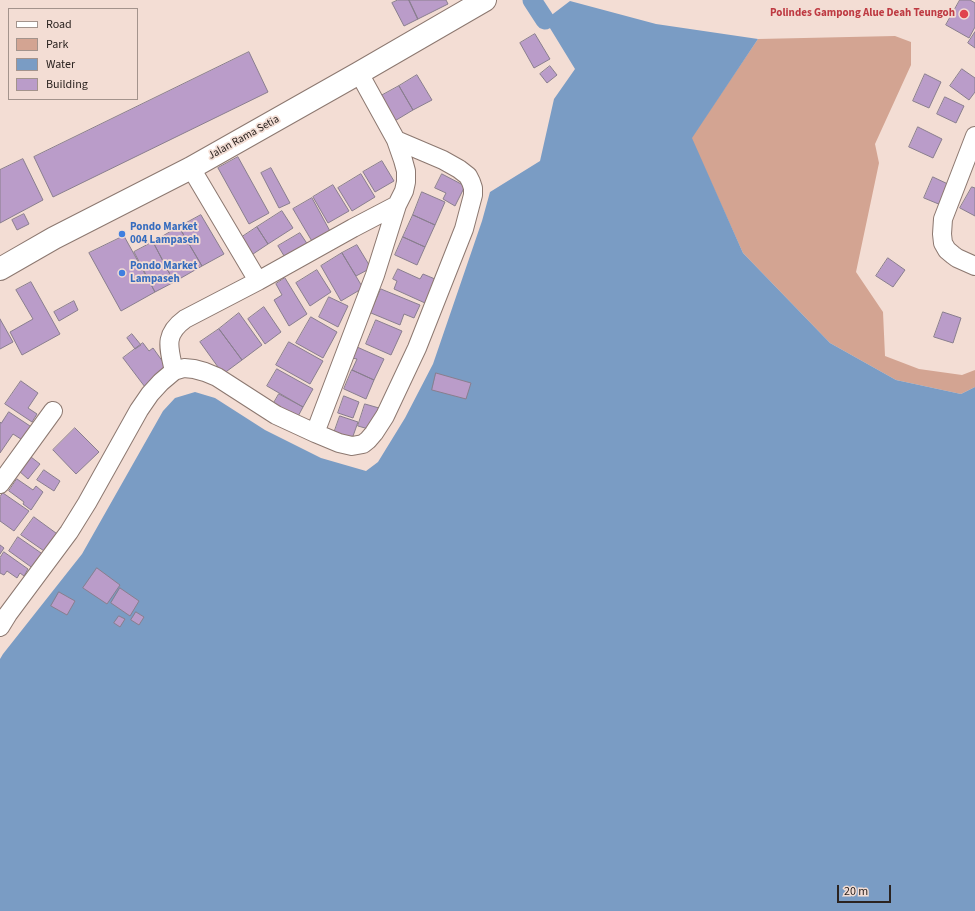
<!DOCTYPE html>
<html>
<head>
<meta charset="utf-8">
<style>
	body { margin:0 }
	#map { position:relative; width:975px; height:911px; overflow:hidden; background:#f3ddd4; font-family:"Source Sans 3",sans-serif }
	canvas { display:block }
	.legend { position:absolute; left:8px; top:8px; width:130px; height:92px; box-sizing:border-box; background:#f3ddd4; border:1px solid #a3938c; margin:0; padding:5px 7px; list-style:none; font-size:12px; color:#2b2320 }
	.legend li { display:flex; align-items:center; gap:8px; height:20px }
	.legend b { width:20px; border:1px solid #a3938c }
	.scale { position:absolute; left:837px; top:885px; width:54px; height:18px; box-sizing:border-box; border:2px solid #2b2320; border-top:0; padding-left:5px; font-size:12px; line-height:14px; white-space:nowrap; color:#2b2320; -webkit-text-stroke:3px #f3ddd4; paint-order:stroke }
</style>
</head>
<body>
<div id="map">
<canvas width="975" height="911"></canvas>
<ul class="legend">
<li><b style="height:5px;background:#fff"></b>Road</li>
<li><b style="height:11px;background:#d3a492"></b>Park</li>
<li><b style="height:11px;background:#7a9cc4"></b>Water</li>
<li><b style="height:11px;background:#ba9cc9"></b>Building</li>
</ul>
<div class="scale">20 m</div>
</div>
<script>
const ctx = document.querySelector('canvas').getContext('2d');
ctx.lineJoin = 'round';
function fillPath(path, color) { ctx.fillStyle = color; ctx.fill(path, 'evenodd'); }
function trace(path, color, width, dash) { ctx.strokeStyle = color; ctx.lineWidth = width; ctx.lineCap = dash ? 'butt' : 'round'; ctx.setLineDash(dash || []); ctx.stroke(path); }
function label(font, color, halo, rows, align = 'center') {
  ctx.font = font + ' "Source Sans 3",sans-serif'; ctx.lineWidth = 3.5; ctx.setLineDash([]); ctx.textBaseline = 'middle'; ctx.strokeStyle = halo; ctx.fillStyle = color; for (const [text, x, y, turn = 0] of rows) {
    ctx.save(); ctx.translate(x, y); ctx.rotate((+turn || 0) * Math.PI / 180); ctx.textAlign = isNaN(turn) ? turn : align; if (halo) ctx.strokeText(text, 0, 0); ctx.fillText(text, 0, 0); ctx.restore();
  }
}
const green = new Path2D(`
	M 895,36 L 911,42 L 911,65 L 875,144 L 879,163 L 856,272 L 883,312 L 885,356 L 919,369 L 962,375 L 975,370 L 975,387 L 961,394 L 896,380 L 830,343 L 743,253 L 691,138 L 758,39 Z`);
const water = new Path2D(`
	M 570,1 L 656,24 L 758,39 L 692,138 L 743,253 L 830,343 L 896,380 L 961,394 L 975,387 L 975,911 L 0,911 L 0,659 L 3,654 L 82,554 L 163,411 L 175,398 L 195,392 L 215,398 L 265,430 L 321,458 L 366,471 L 378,462 L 405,418 L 433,364 L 482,221 L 490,192 L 540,161 L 554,99 L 575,69 L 545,20 Z`);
const canal = new Path2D(`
	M 532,0 L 545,20`);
const building = new Path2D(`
	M 398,0 L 409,0 L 418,19 L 404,26 L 392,3 Z
	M 409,0 L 446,0 L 448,4 L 418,19 Z
	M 960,0 L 970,0 L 975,3 L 975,27 L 969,38 L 946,25 Z
	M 975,32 L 975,48 L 968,43 Z
	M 535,34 L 550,59 L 534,68 L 520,43 Z
	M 249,52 L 268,92 L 53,197 L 34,157 Z
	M 550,66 L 557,75 L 547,83 L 540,74 Z
	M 962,69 L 975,78 L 975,92 L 969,100 L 950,86 Z
	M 925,74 L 941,82 L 929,108 L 913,101 Z
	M 417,75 L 432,100 L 413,110 L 399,86 Z
	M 399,86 L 413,110 L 393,122 L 379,97 Z
	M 945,97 L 964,106 L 956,123 L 937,114 Z
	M 918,127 L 942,139 L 933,158 L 909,147 Z
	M 238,157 L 269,213 L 249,224 L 218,168 Z
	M 23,159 L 43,200 L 0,223 L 0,170 Z
	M 382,161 L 394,181 L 375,192 L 363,172 Z
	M 271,168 L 290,203 L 279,208 L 261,173 Z
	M 361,174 L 375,197 L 352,211 L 338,188 Z
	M 442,174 L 465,186 L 455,206 L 443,199 L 446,193 L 435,188 Z
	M 933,177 L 950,185 L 941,205 L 924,198 Z
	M 333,185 L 349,211 L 328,223 L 313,197 Z
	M 972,187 L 975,188 L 975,216 L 960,208 Z
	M 422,192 L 445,202 L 435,225 L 413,215 Z
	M 312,198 L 331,233 L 313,243 L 293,209 Z
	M 282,211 L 293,228 L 268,244 L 257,227 Z
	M 24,214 L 29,224 L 17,230 L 12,220 Z
	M 201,215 L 224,254 L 202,266 L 179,227 Z
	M 413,215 L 435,225 L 425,247 L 403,237 Z
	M 179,227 L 202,266 L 174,282 L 153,242 Z
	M 257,227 L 268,244 L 250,256 L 239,239 Z
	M 300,233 L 308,245 L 286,259 L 278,246 Z
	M 124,236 L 155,292 L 121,311 L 89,253 Z
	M 403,237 L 425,247 L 417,265 L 395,255 Z
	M 153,242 L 174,282 L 155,292 L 134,252 Z
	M 357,245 L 371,268 L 356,276 L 342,253 Z
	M 342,253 L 363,288 L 341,301 L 321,266 Z
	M 888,258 L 905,270 L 893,287 L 876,276 Z
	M 398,269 L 420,279 L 423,274 L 435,279 L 425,303 L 394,289 L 397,281 L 393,279 Z
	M 317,270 L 331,292 L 310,306 L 296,283 Z
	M 285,278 L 307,314 L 289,326 L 274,300 L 282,295 L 276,284 Z
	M 31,282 L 60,334 L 22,355 L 10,332 L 33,319 L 16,290 Z
	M 381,289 L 420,305 L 414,318 L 404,314 L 400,325 L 371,313 Z
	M 329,297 L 348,306 L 338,327 L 319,317 Z
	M 74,301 L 78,310 L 59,321 L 54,312 Z
	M 264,307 L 281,332 L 265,344 L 248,319 Z
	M 943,312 L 961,318 L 953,343 L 934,337 Z
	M 239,313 L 262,345 L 242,360 L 219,329 Z
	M 311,317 L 337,332 L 323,358 L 296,343 Z
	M 0,319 L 13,342 L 0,349 Z
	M 376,320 L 402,331 L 391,355 L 366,344 Z
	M 219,329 L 242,360 L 223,374 L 200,342 Z
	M 132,334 L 141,345 L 135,349 L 127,338 Z
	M 289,342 L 323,361 L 310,384 L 276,365 Z
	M 143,343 L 149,351 L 153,348 L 168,369 L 145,387 L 123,358 Z
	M 357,347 L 384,359 L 374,380 L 352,370 L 357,359 L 352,358 Z
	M 277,369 L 313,389 L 303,407 L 267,386 Z
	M 352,370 L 374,380 L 366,399 L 344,389 Z
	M 436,373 L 471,383 L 466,399 L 432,390 Z
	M 21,381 L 38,393 L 28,408 L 37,414 L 32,422 L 5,404 Z
	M 279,394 L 303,407 L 295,422 L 271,408 Z
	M 344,396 L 359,402 L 353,418 L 338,413 Z
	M 365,404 L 379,408 L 372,430 L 358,426 Z
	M 9,412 L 33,428 L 24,441 L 13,434 L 0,453 L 0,422 L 1,423 Z
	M 340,416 L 358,422 L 352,439 L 334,433 Z
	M 75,428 L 99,452 L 76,474 L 53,450 Z
	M 31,457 L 40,464 L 28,479 L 19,471 Z
	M 44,470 L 60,481 L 54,491 L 37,480 Z
	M 17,479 L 33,490 L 36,486 L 43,492 L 31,510 L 23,504 L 24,502 L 9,491 Z
	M 3,493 L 29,511 L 14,531 L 0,521 L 0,497 Z
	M 34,517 L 60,536 L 47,553 L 21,535 Z
	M 18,537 L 44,555 L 34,569 L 9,551 Z
	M 0,545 L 4,548 L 0,554 Z
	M 4,552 L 28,569 L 24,576 L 20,573 L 17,578 L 7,571 L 4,575 L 0,573 L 0,558 Z
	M 97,568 L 120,585 L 107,604 L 83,588 Z
	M 120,588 L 139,601 L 130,616 L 111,603 Z
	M 59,592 L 75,601 L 67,615 L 51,606 Z
	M 136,612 L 144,617 L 139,625 L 131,620 Z
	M 119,616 L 125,619 L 120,627 L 114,623 Z`);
const minor = new Path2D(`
	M 975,136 L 943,219 L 942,234 L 943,243 L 947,250 L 953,255 L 957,258 L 975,266
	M 191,168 L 258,281
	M 174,371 C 169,348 163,335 185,319 L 258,281 L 353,228 L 397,205
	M 315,433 L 375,275 L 397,205 L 404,191 L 406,182 L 406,171 L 403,160 L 396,140 L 359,73
	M 0,484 L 53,411
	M 0,627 L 8,614 L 69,532 L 87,503 L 139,410 L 150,394 L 161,382 L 174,371 L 184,368 L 194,369 L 205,372 L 217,377 L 276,415 L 315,433 L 339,443 L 352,446 L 363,444 L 368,440 L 374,433 L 385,416 L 417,348 L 464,229 L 473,195 L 473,188 L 471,182 L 468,176 L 459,169 L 443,160 L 396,140`);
const tertiary = new Path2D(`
	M 0,269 L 54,238 L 191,168 L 359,73 L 485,0`);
const markers = [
	[964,14,5,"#e0444e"],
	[122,234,4,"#3f7fe0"],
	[122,273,4,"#3f7fe0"]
];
const healthNames = [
	["Polindes Gampong Alue Deah Teungoh",955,14]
];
const streetNames = [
	["Jalan Rama Setia",244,138,-29]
];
const shopNames = [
	["Pondo Market",130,228],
	["004 Lampaseh",130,241],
	["Pondo Market",130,267],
	["Lampaseh",130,280]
];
fillPath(green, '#d3a492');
fillPath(water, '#7a9cc4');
trace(canal, '#7a9cc4', 19);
fillPath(building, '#ba9cc9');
trace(building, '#897e8e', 1);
trace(minor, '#8c7870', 20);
trace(tertiary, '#8c7870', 24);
trace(minor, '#fff', 18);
trace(tertiary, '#fff', 22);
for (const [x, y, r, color] of markers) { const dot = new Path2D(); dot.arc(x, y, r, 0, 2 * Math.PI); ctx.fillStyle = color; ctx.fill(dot); trace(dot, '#f3ddd4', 1.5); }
label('bold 11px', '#be3a42', '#f3ddd4', healthNames, 'right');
label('11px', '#2b2320', '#f3ddd4', streetNames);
label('bold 11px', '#366cbe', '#f3ddd4', shopNames, 'left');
</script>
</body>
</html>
